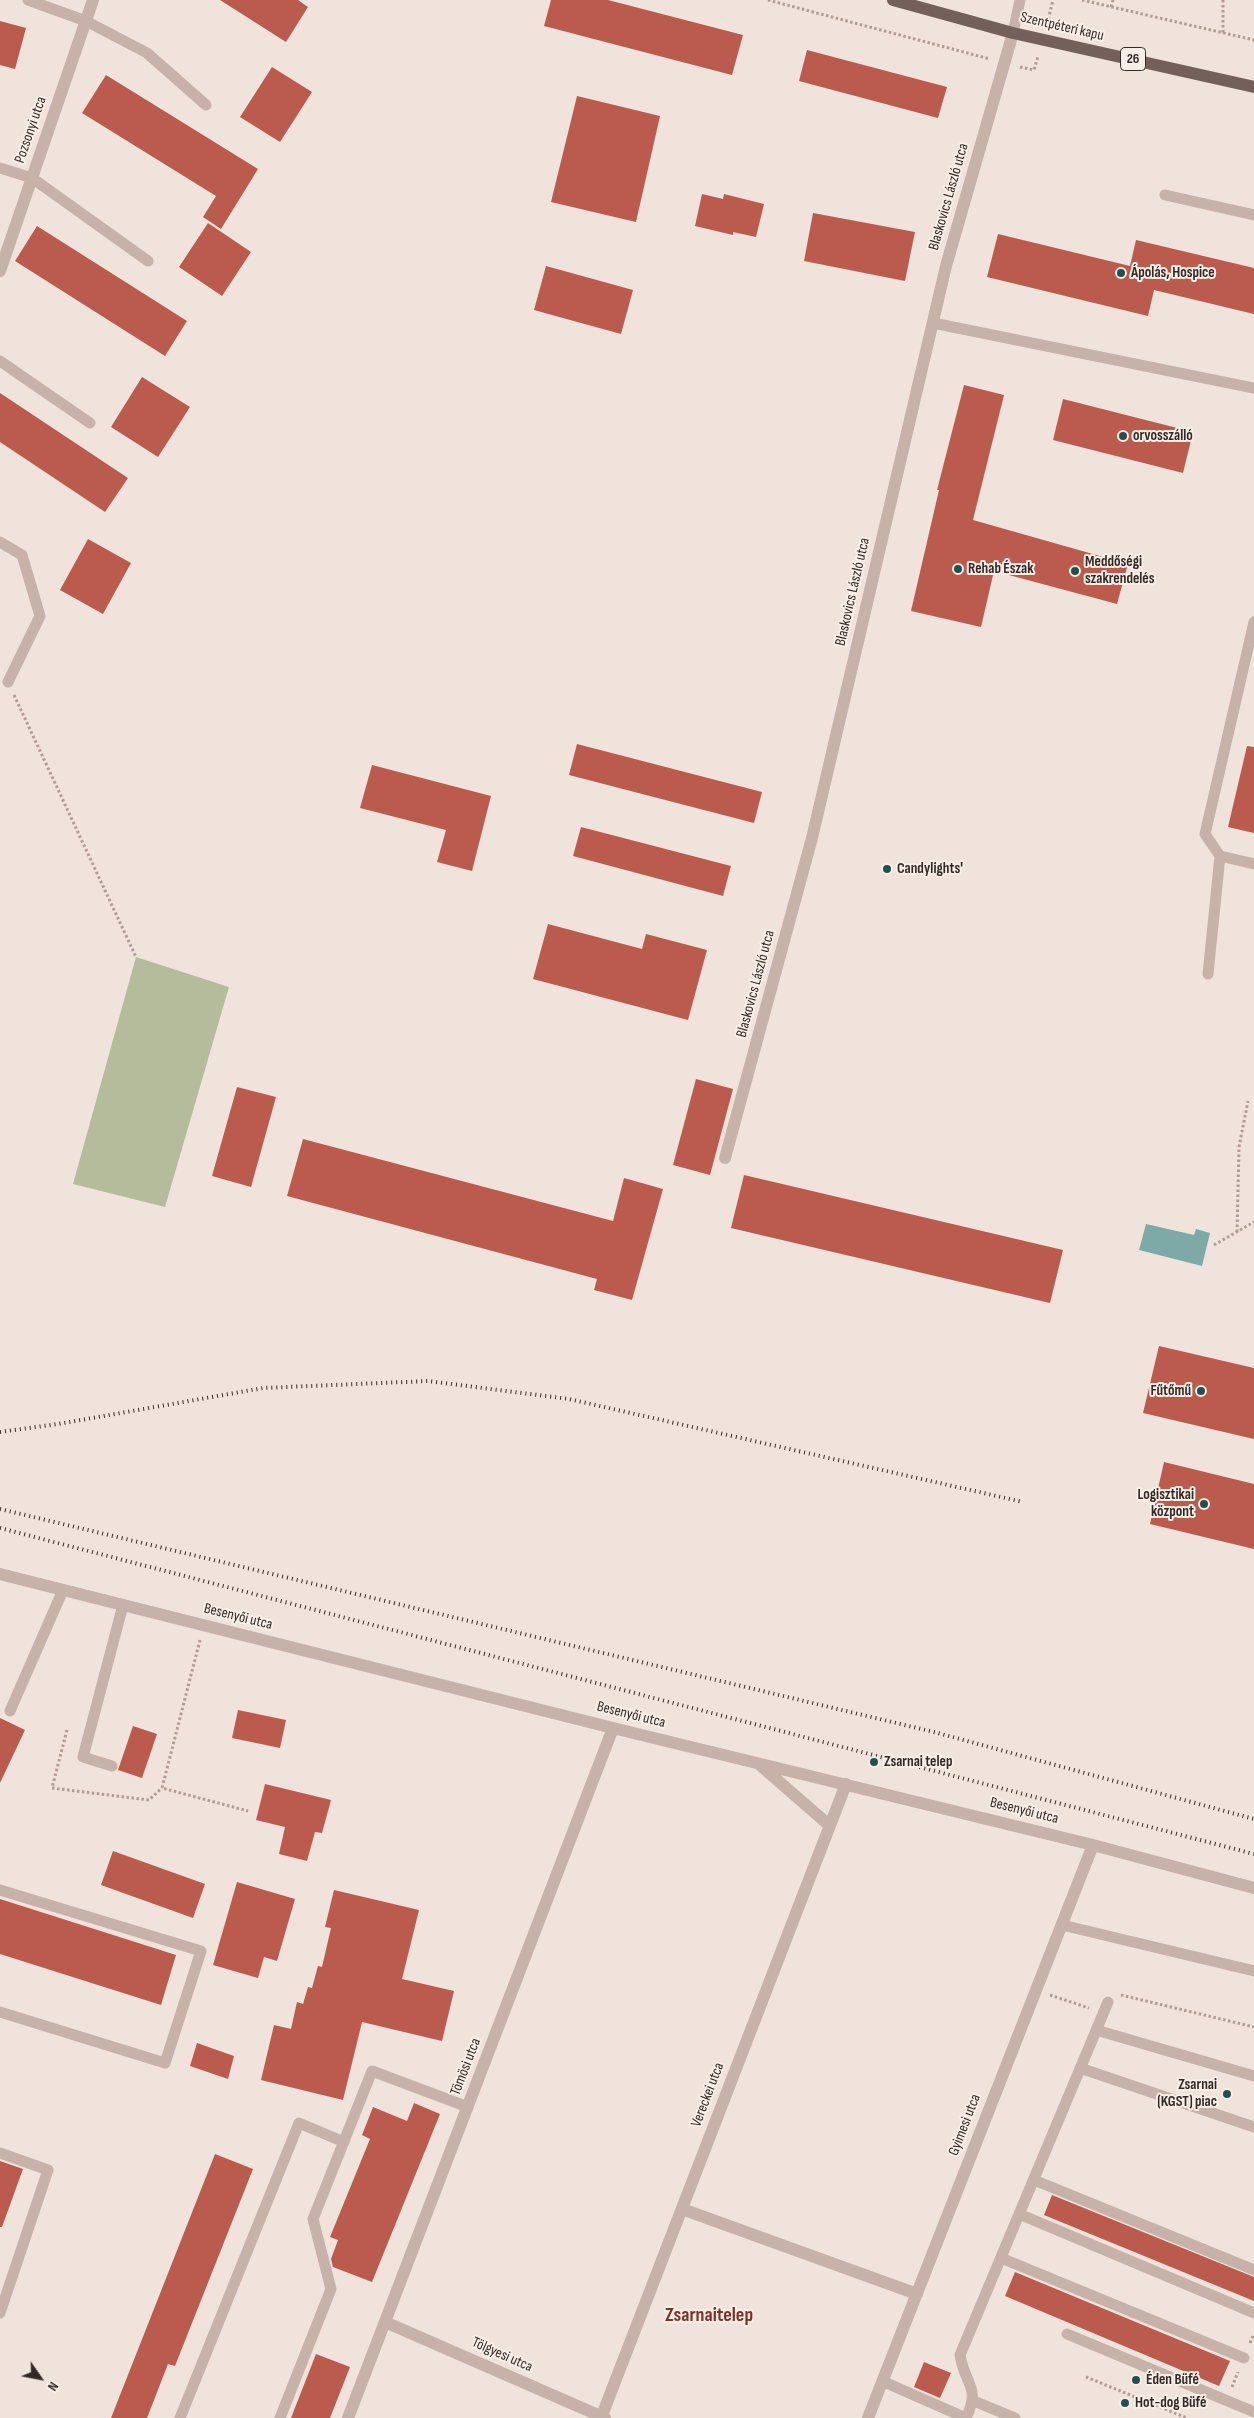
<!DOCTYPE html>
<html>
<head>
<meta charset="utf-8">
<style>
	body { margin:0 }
	#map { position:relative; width:1254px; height:2418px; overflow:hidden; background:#efe3db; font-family:"Sofia Sans Condensed",sans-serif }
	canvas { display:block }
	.north { position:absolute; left:15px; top:2353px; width:50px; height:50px; -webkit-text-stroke:4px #f7eee7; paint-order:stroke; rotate:123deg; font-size:14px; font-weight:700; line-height:20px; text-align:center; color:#332a27 }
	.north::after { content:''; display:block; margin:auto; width:18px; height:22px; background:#332a27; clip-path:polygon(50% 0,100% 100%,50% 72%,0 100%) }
</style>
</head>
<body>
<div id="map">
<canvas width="1254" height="2418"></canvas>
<div class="north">N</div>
</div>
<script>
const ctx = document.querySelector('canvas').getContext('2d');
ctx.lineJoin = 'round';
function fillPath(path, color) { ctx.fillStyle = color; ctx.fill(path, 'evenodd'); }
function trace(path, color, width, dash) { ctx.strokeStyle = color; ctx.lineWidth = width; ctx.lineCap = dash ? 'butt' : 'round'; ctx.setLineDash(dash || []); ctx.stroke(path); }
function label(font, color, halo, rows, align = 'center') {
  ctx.font = font + ' "Sofia Sans Condensed",sans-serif'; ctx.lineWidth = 4; ctx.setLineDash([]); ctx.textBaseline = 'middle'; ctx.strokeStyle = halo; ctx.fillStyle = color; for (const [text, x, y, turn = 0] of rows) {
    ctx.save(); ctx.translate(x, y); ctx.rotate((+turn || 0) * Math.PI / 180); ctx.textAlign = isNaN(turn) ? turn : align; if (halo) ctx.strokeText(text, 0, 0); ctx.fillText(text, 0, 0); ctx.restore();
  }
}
const green = new Path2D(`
	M 136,957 L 229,987 L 165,1207 L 73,1184 Z`);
const water = new Path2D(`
	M 1146,1224 L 1194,1235 L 1196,1229 L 1210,1233 L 1202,1266 L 1139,1250 Z`);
const building = new Path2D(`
	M 220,0 L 298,0 L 308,7 L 286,42 Z
	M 551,0 L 608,0 L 743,35 L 732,75 L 544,26 Z
	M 0,21 L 26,28 L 15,69 L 0,65 Z
	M 807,50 L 947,87 L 938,118 L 799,81 Z
	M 272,67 L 312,92 L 280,142 L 240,117 Z
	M 106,75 L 258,169 L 221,229 L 203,217 L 216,196 L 82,113 Z
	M 577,96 L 660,116 L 636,222 L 551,202 Z
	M 702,194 L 723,199 L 724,194 L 764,204 L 756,237 L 733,232 L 733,235 L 695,226 Z
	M 813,213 L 915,232 L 905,281 L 804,261 Z
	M 208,223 L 251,252 L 222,296 L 179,267 Z
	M 37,226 L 187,321 L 165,356 L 15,261 Z
	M 998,234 L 1130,266 L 1136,240 L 1254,268 L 1254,314 L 1154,290 L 1148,316 L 987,277 Z
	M 546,266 L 633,290 L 621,334 L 534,310 Z
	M 142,377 L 190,407 L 158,457 L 111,427 Z
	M 964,385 L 1004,395 L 973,520 L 1128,564 L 1117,604 L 994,571 L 981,627 L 911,611 L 939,490 L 937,490 Z
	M 0,393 L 128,478 L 105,512 L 0,442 Z
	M 1063,399 L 1193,432 L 1183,473 L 1053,440 Z
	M 88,539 L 131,563 L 103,614 L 60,590 Z
	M 577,744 L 762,792 L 754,823 L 569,775 Z
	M 1247,746 L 1254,747 L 1254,833 L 1228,827 Z
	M 372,765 L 491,796 L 472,871 L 437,862 L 446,830 L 360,808 Z
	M 581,827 L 731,866 L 723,896 L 573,856 Z
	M 548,924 L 642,949 L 646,934 L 707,950 L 688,1020 L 533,979 Z
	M 696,1079 L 733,1089 L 710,1175 L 673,1165 Z
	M 237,1087 L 276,1097 L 251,1187 L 212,1176 Z
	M 303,1139 L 613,1221 L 624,1178 L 663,1189 L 632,1300 L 594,1290 L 597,1279 L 287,1196 Z
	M 744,1175 L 1063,1250 L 1050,1303 L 731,1228 Z
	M 1159,1346 L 1254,1368 L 1254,1439 L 1143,1413 Z
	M 1164,1462 L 1254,1484 L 1254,1549 L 1150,1524 Z
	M 238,1710 L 286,1720 L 280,1748 L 232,1738 Z
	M 0,1718 L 25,1730 L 0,1783 Z
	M 133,1726 L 157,1734 L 142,1778 L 118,1770 Z
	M 265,1784 L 331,1800 L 322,1833 L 315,1832 L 307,1861 L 279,1854 L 285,1827 L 256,1820 Z
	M 113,1851 L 205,1884 L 193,1918 L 101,1885 Z
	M 237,1882 L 295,1899 L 277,1961 L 264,1957 L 258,1978 L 213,1965 Z
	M 334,1890 L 419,1910 L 402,1979 L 454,1991 L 442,2041 L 362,2022 L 343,2100 L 261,2080 L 274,2025 L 291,2029 L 297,2002 L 303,2004 L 308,1987 L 312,1988 L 318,1966 L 322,1967 L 331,1928 L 325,1927 Z
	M 0,1899 L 176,1955 L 161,2005 L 0,1954 Z
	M 197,2043 L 234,2056 L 228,2079 L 190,2066 Z
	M 414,2103 L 440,2114 L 372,2282 L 333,2267 L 331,2259 L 338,2240 L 330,2237 L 370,2139 L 362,2135 L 373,2107 L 407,2121 Z
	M 215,2154 L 253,2169 L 175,2366 L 168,2364 L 147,2418 L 111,2418 Z
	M 0,2161 L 23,2169 L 2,2227 L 0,2227 Z
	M 1052,2195 L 1254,2277 L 1254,2301 L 1044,2215 Z
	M 1015,2272 L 1230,2361 L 1219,2386 L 1005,2296 Z
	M 316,2354 L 350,2367 L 330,2418 L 291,2418 Z
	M 924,2362 L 951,2373 L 940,2398 L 914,2387 Z`);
const path = new Path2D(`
	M 768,0 L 990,59
	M 1082,0 L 1254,40
	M 1223,0 L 1223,33
	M 1111,7 L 1113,0
	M 1047,24 L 1053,0
	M 1020,67 L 1034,70 L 1038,56
	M 14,695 L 136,957
	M 1237,1232 L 1239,1147 L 1248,1101
	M 1214,1245 L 1254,1222
	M 200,1640 L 162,1788 L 248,1811
	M 67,1730 L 52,1788 L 149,1800 L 162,1788
	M 1050,1995 L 1089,2008
	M 1121,1995 L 1254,2027
	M 1250,2343 L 1254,2334
	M 1086,2377 L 1187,2418
	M 1232,2387 L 1238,2372`);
const lane = new Path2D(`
	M 28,0 L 86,21 L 147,53 L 206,105
	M 1013,33 L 1020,0
	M 0,168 L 32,178 L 148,261
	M 1165,195 L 1254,215
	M 933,323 L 1254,388
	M 0,361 L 90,423
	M 0,542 L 22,555 L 40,616 L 8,682
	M 1254,622 L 1205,834 L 1220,856 L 1254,864
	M 1208,974 L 1220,856
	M 10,1711 L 63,1590
	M 112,1766 L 83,1757 L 123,1605
	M 0,1890 L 201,1951 L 165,2063 L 0,2012
	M 1062,1925 L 1254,1971
	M 1096,2030 L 1254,2076
	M 1080,2068 L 1254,2127
	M 0,2153 L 48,2170 L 0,2313
	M 1034,2180 L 1254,2270
	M 1019,2214 L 1254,2313
	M 1001,2258 L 1244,2358
	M 1067,2334 L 1254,2412
	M 882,2381 L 966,2418
	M 974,2401 L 1015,2418
	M 180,2418 L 299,2123 L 344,2142
	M 280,2418 L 331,2289 L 313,2219 L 372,2071 L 468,2107
	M 966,2418 C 981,2386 965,2386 960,2355 L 1108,2002`);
const street = new Path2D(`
	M 0,271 L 93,0
	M 725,1158 L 812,838 L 946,266 L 1013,33
	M 0,1574 L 613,1728 L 1093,1845 L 1254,1888
	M 760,1765 L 830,1826
	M 682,2209 L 917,2294
	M 385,2322 L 605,2418
	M 348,2418 L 613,1728
	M 601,2418 L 846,1784
	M 868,2418 L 1093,1845`);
const primary = new Path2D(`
	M 893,0 L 1013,33 L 1254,87`);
const rail = new Path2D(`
	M 0,1432 L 58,1424 L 263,1388 L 428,1381 L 569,1399 L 1023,1502
	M 0,1509 L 934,1732 L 1254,1819
	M 0,1528 L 1254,1854`);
const markers = [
	[1121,273,5,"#21514e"],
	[1123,436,5,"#21514e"],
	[958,569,5,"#21514e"],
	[1075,571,5,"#21514e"],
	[887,869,5,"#21514e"],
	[1201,1391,5,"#21514e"],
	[1204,1504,5,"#21514e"],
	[874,1762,5,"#21514e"],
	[1227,2094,5,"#21514e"],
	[1136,2380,5,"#21514e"],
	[1125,2403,5,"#21514e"]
];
const shields = [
	[1133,59,25]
];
const shieldNames = [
	["26",1133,59]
];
const streetNames = [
	["Szentpéteri kapu",1062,27,13],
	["Pozsonyi utca",31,130,-71],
	["Blaskovics László utca",949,197,-74],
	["Blaskovics László utca",853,592,-77],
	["Blaskovics László utca",756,984,-75],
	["Besenyői utca",238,1617,14],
	["Besenyői utca",631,1715,14],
	["Besenyői utca",1024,1811,14],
	["Tömösi utca",466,2067,-69],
	["Vereckei utca",708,2095,-69],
	["Gyimesi utca",965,2125,-69],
	["Tölgyesi utca",502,2355,24]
];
const poiNames = [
	["Ápolás, Hospice",1131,273],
	["orvosszálló",1133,436],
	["Meddőségi",1085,562],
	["szakrendelés",1085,579],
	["Rehab Észak",968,569],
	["Candylights'",897,869],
	["Fűtőmű",1191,1391,"right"],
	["Logisztikai",1194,1495,"right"],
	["központ",1194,1512,"right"],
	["Zsarnai telep",884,1762],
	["Zsarnai",1217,2085,"right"],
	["(KGST) piac",1217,2102,"right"],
	["Éden Büfé",1146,2380],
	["Hot-dog Büfé",1135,2403]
];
const districtNames = [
	["Zsarnaitelep",709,2316]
];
fillPath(green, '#b5bc9c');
fillPath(water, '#7da9a6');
fillPath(building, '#ba5b4e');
trace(path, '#b19c92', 3, [2.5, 2.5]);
trace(lane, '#c6b2a8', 11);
trace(street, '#c6b2a8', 12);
trace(primary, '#74605a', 12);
trace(rail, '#332a27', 4, [1, 4]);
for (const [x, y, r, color] of markers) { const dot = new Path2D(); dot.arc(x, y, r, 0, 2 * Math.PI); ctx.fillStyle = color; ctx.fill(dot); trace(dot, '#f7eee7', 2); }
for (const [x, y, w] of shields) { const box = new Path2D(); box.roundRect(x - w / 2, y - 11.5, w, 23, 4); ctx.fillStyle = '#f7eee7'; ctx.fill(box); trace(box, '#332a27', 1); }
label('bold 14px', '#332a27', null, shieldNames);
label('15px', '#332a27', '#f7eee7', streetNames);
label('bold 15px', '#332a27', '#f7eee7', poiNames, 'left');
label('bold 20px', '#7b3228', '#f7eee7', districtNames);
</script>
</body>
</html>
